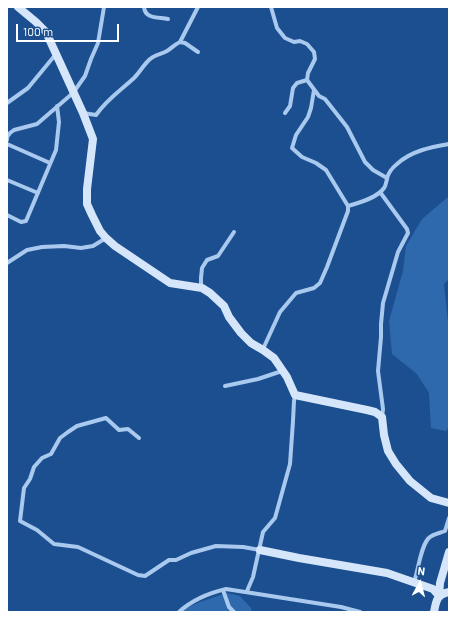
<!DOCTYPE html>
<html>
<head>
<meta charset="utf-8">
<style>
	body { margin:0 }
	#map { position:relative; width:456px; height:619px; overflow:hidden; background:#1b4f8f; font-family:Barlow,sans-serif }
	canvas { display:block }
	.frame { position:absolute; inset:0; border:8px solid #fff; pointer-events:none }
	.north { position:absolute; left:400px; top:563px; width:40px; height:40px; -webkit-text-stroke:3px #1b4f8f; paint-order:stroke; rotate:7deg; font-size:11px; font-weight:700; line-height:16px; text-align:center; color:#fff }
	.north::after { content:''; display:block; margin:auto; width:14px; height:18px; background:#fff; clip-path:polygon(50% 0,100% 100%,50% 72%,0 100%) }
	.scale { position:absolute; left:16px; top:24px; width:103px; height:18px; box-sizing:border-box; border:2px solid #fff; border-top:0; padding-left:5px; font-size:12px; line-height:14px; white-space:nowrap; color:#fff; -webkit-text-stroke:3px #1b4f8f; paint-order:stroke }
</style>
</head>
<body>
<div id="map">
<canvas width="456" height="619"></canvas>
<div class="frame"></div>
<div class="north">N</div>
<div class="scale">100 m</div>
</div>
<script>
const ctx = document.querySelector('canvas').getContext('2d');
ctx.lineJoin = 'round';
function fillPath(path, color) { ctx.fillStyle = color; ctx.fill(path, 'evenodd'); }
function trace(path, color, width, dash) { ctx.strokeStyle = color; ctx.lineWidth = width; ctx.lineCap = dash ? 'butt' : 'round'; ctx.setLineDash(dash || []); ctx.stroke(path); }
const green = new Path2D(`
	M 449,196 L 449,279 L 444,284 L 448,322 L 449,323 L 449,427 L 446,431 L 431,428 L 429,393 L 417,374 L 392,354 L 389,321 L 403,271 L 406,246 L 422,219 Z
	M 227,593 L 240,596 L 251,608 L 252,612 L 179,612 L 197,603 Z`);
const street = new Path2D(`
	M 144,7 C 145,19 158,17 168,19
	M 271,7 L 277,28 L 285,38 L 294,42 L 300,41 L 307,44 L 314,52 L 315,59 L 308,73 L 307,80 L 319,96 L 325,99 L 347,127 L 365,162 L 373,170 L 387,178
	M 180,42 L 198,7
	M 7,103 L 28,88 L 56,54
	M 83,113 L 96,115 C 107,99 120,91 134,78 C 139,73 143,66 148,61 C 154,54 160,55 167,51 C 172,48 175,44 180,42 L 185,43 L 198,52
	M 285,113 L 290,106 L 293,88 L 297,83 L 307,80
	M 7,140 L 7,137 L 10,133 L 14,130 L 37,124 L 73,93 L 85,76 L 91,59 L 98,43 L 104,7
	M 7,144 L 50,163
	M 7,180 L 38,193
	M 380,192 L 407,229 L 408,233 L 398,252 L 383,303 L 381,324 L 381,337 L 378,371 L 383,409 L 382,417
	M 348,206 C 359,203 377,198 384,188 C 386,186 386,182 387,179 C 388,173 392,168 397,164 C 411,151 431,147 449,144
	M 7,215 L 21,222 L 26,221 L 56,150 L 59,122 L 57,106
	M 7,263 L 27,250 L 42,247 L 64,246 L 81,248 L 93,246 L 106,238
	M 201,288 L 201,278 L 202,268 L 207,260 L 218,256 L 234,232
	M 263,349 L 280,312 L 296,293 L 314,288 L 320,283 L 327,267 L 348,211 L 348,206 L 326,170 L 316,163 L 302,157 L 292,148 L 296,135 L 308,117 L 311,108 L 314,90
	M 225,386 L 258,379 L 282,371
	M 139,438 L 128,429 L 119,430 L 106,418 L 77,426 L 68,432 L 60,438 L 51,454 L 42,458 L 34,467 L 30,479 L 24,488 L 20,521 L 37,530 L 54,544 L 78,547 L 138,575 L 145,576 L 169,560 L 176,560 L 191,553 L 216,546 L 243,547 L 260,550
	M 414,582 C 418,572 421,543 430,537 C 434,534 440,533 445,531 L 449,518
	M 223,590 L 229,607 L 234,612
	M 247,591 L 253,577 L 263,532 L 275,518 L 290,464 L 293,421 L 294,401 L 295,395
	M 179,612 C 192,600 209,593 226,589 L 341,607 L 360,612`);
const secondary = new Path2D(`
	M 18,7 L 36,22 L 46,32 L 83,113 L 93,139 L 87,189 L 87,204 L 92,215 L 100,231 L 106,238 L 115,246 L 170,283 L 202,288 L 210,293 L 224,306 L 229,317 L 241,333 L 251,343 L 263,350 L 274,358 L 287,377 L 295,395 L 367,410 L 375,412 L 382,417 L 384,435 L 388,451 L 396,464 L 410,481 L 431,498 L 449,503
	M 260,550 L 299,558 L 387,573 L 433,589 L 439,596
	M 439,596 L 440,583 L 449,552
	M 434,612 C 436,601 437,594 449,592`);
fillPath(green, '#2e69ad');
trace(street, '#a9c9ee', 4);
trace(secondary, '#d6e6fa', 8);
</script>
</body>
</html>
